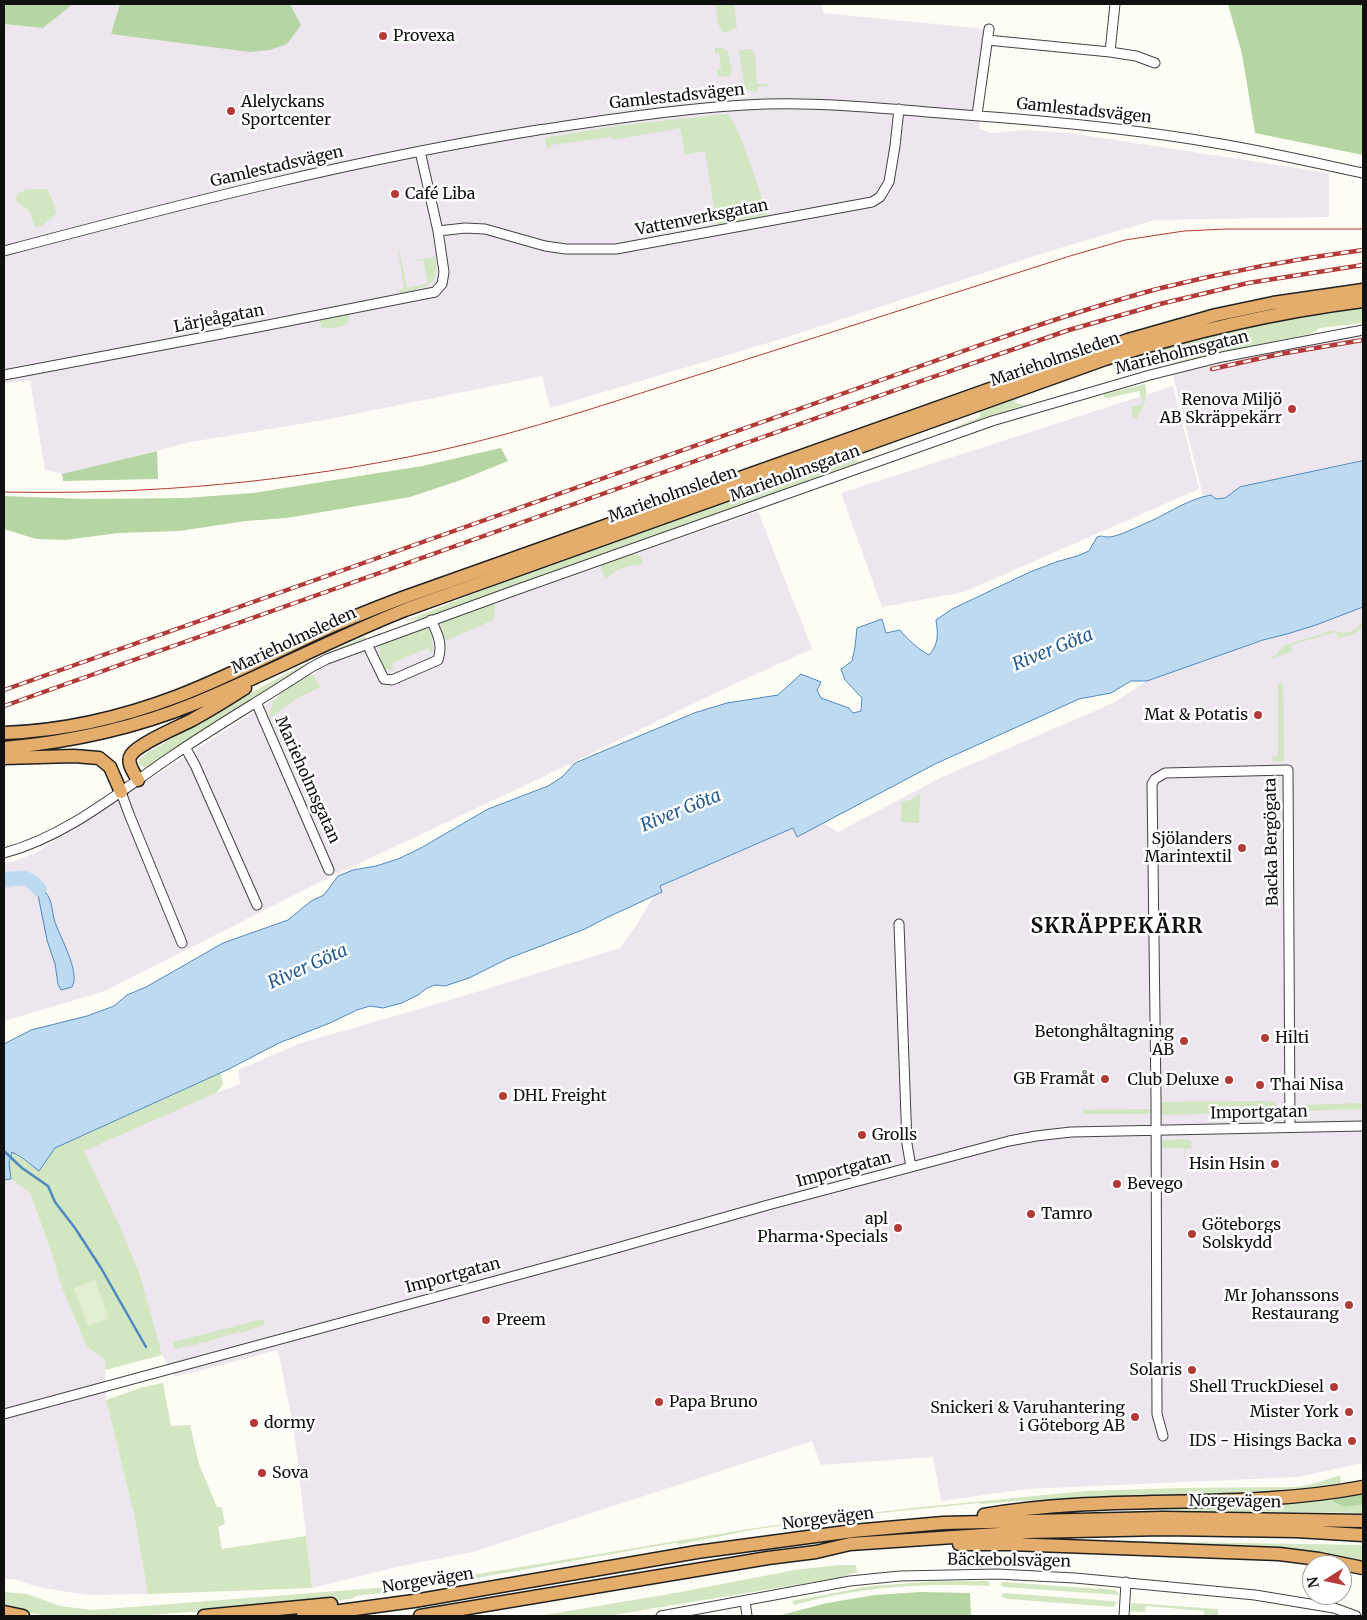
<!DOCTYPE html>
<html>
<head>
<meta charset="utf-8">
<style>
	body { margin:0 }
	#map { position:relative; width:1367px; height:1620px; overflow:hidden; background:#fefdf5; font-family:Merriweather,serif }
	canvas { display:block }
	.frame { position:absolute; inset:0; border:5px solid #101010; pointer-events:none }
	.north { position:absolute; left:1302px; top:1555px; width:50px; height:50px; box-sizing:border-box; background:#fff; border:1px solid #9f9f9f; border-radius:50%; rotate:260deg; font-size:14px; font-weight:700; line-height:20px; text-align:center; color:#101010 }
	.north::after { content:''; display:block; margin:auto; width:18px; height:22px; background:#b33a36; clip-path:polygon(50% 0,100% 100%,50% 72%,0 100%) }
</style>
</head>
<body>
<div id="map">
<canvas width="1367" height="1620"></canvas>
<div class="frame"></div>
<div class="north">N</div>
</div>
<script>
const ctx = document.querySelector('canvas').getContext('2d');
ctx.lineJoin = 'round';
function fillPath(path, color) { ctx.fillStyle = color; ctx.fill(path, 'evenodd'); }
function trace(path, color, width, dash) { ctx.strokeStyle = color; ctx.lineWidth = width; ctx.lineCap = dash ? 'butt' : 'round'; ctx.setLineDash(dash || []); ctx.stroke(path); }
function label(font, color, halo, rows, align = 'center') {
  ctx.font = font + ' Merriweather,serif'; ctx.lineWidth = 5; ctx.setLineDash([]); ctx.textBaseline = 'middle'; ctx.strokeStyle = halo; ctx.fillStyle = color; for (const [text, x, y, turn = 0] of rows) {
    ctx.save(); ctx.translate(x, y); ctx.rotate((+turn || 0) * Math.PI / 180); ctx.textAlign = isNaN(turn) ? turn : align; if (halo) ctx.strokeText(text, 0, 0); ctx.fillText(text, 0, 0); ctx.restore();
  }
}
const industrial = new Path2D(`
	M 73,4 L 120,4 L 112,34 L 300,25 L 290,4 L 823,4 L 823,13 L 986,29 L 979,129 L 991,133 L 1024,130 L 1070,133 L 1329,173 L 1329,217 L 1155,220 L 1057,249 L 778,340 L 550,408 L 542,376 L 330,419 L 191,442 L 62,474 L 45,470 L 30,380 L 4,384 L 4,24 L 43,28 Z
	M 1363,332 L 1363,461 L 1240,487 L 1225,498 L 1216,499 L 1211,495 L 1203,496 L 1172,372 L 1255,353 Z
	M 1173,386 L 1199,489 L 964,592 L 882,607 L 841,493 Z
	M 758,511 L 812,649 L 736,683 L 528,784 L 328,878 L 105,991 L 4,1021 L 4,863 L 15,861 L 37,852 L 335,660 Z
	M 1363,607 L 1363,1463 L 1298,1477 L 1027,1489 L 941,1501 L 933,1457 L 821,1465 L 812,1441 L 473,1552 L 401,1566 L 312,1588 L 294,1430 L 278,1350 L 175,1377 L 162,1355 L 157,1343 L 140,1275 L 83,1151 L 203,1098 L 240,1084 L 238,1070 L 301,1043 L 440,1003 L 620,948 L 634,929 L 660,886 L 793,828 L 797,837 L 823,823 L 838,832 L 942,777 L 1113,703 L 1147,681 L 1263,640 L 1287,634 L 1316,625 Z
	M 11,1179 L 30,1193 L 51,1251 L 62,1288 L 87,1347 L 105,1359 L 106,1400 L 134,1514 L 148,1594 L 87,1595 L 37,1587 L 14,1579 L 4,1579 L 4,1180 Z`);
const green = new Path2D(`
	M 716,4 L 734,4 L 737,27 L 727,32 L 722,32 L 718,23 Z
	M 721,47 L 728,51 L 732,72 L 729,76 L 718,77 L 717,70 L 721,69 L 719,53 L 715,54 L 715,48 Z
	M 752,49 L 755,56 L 757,84 L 769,84 L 768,86 L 757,87 L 757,92 L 745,89 L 739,50 Z
	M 727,114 C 738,121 759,190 765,206 L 767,215 L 764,217 L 717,225 L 705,151 L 685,155 L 680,128 L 612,140 L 612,137 L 551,145 L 551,148 L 547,149 L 545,138 L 615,126 Z
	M 27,189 L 48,189 L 57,213 L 43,225 L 35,228 L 30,212 L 16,201 L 17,194 Z
	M 398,250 L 399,250 L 407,288 L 428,283 L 423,260 L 416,261 L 416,260 L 435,257 C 441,287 424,288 400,293 L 399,290 L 404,288 Z
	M 1363,307 L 1363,323 L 1320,328 L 1310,334 L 1255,345 L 1177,363 L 1155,364 L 1134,371 L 1133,367 L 1124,367 L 1117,364 C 1197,336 1279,318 1363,307 Z
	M 347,315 L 349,316 L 349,322 C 344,327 328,330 321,327 L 320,320 Z
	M 1145,384 C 1149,397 1143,407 1137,419 L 1133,417 L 1131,407 L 1143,404 L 1139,391 L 1108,398 L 1104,397 L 1104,394 Z
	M 1019,395 L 1020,397 L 1015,401 L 1016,403 L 1025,405 L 955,428 L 955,427 L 980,417 L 980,413 L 979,412 L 865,452 L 856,459 L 858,461 L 865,460 L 426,618 L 405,621 L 557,561 Z
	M 632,554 L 639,555 L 643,560 L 641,565 C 629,565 615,569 607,578 L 603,574 L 601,567 L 601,565 Z
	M 494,603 L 495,609 L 493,620 L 450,639 L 445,640 L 440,628 L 442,622 Z
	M 1363,621 L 1363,628 L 1351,635 L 1338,638 L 1336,632 L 1291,645 L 1292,651 L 1272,659 L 1271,658 L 1276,655 L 1285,645 L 1331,631 L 1343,633 L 1352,631 L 1358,627 Z
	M 420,629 C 432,628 431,632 432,641 C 433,647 435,647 432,653 L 431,653 L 428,648 L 392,663 L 393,668 L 392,670 L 385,669 L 380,656 L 379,646 L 386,642 Z
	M 366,636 L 366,638 L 304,667 L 242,705 L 152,765 C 147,767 142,769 139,764 L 140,758 L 147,753 C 218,712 289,668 366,636 Z
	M 310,674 L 314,676 L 321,687 L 299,697 L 270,718 C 269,695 293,684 310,674 Z
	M 1280,682 L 1283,684 L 1284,761 L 1280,762 L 1273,761 L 1272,757 L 1278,756 L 1278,684 Z
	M 920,794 L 919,823 L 901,822 L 901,802 L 910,800 Z
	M 221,1073 L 223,1085 L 216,1093 L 84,1151 L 121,1229 L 140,1275 L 162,1355 L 105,1370 L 105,1359 L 87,1347 L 62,1288 L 51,1251 L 30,1193 L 11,1179 L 9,1163 L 12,1152 L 39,1171 L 55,1148 Z
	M 1262,1101 C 1270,1101 1278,1101 1280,1110 L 1268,1112 L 1160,1115 L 1160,1102 Z
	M 1363,1103 L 1363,1109 L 1301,1111 L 1298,1110 L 1296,1105 Z
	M 1151,1109 L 1151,1113 L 1146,1114 L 1083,1114 L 1082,1110 Z
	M 1186,1139 L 1191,1141 L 1192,1148 L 1185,1149 L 1185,1156 L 1184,1156 L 1184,1148 L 1161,1148 L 1161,1155 L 1160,1155 L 1160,1144 L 1162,1140 Z
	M 263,1319 L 265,1323 L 264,1325 L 241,1333 L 239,1332 L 203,1343 L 199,1342 L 198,1344 L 174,1349 L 173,1342 Z
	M 163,1383 L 171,1426 L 190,1425 L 199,1464 L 217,1507 L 222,1507 L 225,1524 L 218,1527 L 222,1549 L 306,1536 L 312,1588 L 148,1594 L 134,1514 L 106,1400 L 143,1387 Z
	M 1338,1476 L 1340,1476 L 1341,1482 L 1338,1484 L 1292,1489 L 1227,1493 L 1019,1501 L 983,1504 L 979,1503 L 831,1518 L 752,1530 L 677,1545 L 677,1543 L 669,1544 L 414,1589 L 355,1596 L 354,1598 L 336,1601 L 136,1616 L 50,1616 L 23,1612 L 4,1607 L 4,1592 L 27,1594 L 60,1606 L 93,1610 L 389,1587 L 436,1581 L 749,1529 L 817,1519 L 922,1507 L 1086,1491 L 1180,1488 L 1297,1487 L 1309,1485 Z
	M 1335,1497 L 1335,1503 L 1344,1507 L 1363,1505 L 1363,1513 L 1136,1510 L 1144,1509 L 1284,1504 Z
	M 1126,1541 L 1363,1545 L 1363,1562 L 1126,1543 Z
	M 839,1565 L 856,1565 L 857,1572 L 838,1578 L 607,1616 L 539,1616 L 675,1593 L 795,1570 Z
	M 940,1581 L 988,1581 L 990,1584 L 989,1586 C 923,1583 858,1587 794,1605 L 792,1601 L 871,1586 Z
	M 1002,1582 L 1116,1590 L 1119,1595 L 1004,1587 L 1000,1585 Z
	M 1004,1593 L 1112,1601 L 1117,1602 L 1113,1607 L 1008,1599 L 1002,1597 L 1002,1594 Z
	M 1133,1603 L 1218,1609 L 1218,1616 L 1204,1616 L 1204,1611 L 1146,1606 L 1145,1612 L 1130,1611 L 1131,1604 Z`);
const forest = new Path2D(`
	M 4,4 L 73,4 L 43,28 L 4,24 Z
	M 120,4 L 290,4 L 301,25 L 287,44 L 270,50 L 250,52 L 111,34 Z
	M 1228,4 L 1363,4 L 1363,155 L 1255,133 L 1242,54 Z
	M 501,448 L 508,461 L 461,480 L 410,497 L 287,518 L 246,521 L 179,531 L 118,533 L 65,540 L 36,539 L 4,529 L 4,496 L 86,499 L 185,498 L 253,493 L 422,466 Z
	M 157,451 L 158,479 L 63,481 L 62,474 Z
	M 1363,1492 L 1363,1505 L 1344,1507 L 1333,1502 L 1335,1497 Z
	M 921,1592 L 970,1593 L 971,1616 L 973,1616 L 778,1616 L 827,1603 L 875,1595 Z`);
const pitch = new Path2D(`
	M 95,1280 L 109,1319 L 88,1326 L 74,1288 Z`);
const water = new Path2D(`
	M 1363,461 L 1363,607 L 1316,625 L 1287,634 L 1263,640 L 1147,681 L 1131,681 L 1111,693 L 1079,699 L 935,764 L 797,837 L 793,828 L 660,886 L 662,892 L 604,919 L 585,929 L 507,959 L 469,978 L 445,986 L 435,985 L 427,988 L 418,995 L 402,1003 L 383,1008 L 370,1006 L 357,1010 L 330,1023 L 279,1043 L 229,1069 L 55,1148 L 39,1171 L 21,1157 L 12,1152 L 9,1163 L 11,1179 L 4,1180 L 4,1044 L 31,1030 L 87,1016 L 114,1006 L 127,995 L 146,987 L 223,943 L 288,920 L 311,901 L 324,895 L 338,876 L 353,870 L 376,866 L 398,859 L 419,849 L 488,809 L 548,786 L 562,777 L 575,763 L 694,713 L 727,703 L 778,695 L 801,674 L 821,682 L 817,690 L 821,698 L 849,708 L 853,713 L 861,711 L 862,698 L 845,680 L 841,669 L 852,661 L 855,647 L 857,628 L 882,619 L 886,633 L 900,630 C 908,640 918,649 929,655 C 939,644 938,634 936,620 L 952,609 L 1030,572 L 1056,562 L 1077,556 L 1089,551 L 1097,537 C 1102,535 1103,537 1108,537 C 1116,538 1143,524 1151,521 C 1172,511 1189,499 1211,495 L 1216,499 L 1225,498 L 1240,487 Z
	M 39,889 C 42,890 44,891 46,893 C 52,900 52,911 54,919 C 59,936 81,972 72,987 L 61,990 L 58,984 L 55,964 L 47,940 L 38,895 Z`);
const stream = new Path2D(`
	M 4,1151 L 22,1168 L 48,1186 L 55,1202 L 75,1228 L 101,1268 L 146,1347`);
const river = new Path2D(`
	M 4,880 C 22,878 26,874 39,889`);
const minor = new Path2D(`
	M 987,40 L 1110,52 L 1136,56 L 1155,63
	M 1110,52 L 1115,4
	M 977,115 L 989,29
	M 438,231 L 465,228 L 485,229 L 545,246 L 566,249 L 616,249 L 872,202 L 880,197 L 889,182 L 895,146 L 899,109
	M 4,251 C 181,204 357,159 538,130 C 613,119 689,107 765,104 C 832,102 899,110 966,115 C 1051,121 1136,129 1221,144 C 1268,152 1316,163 1363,173
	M 4,375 L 258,327 L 435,292 L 442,284 L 444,272 L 438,231 L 420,151
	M 367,644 L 384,679 L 392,680 L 438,660 C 443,645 438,634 431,620
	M 256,702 L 329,870
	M 185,747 L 195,765 L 257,905
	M 121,792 L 129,814 L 182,943
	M 4,853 C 68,836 121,790 175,754 C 219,724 266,697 310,668 L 327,659 L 513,591 L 992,421 L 1150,375 L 1222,357 L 1363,330
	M 899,924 L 907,1144 L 911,1167
	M 4,1414 L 606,1251 L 768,1205 L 1009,1141 L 1036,1136 L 1071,1132 L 1363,1126
	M 1163,1436 L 1157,1414 L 1156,1097 L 1152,784 L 1155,779 L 1165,773 L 1288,770 L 1290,1127
	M 745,1601 L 747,1616
	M 661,1616 L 850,1581 L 900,1576 L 997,1574 L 1075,1578 L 1255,1595 L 1334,1608 L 1356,1616
	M 1124,1616 L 1126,1582`);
const highway = new Path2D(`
	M 4,733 C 63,731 123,717 178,696 C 225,678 269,655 314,634 C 343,621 373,609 402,598 L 1128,340 L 1216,315 L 1273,303 L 1363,290
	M 4,748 C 69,742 135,728 196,703 C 267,674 334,638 405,610 L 1105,359 C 1189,332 1276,312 1363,301
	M 4,758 L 74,756 L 99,758 L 110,767 L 121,792
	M 138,780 C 134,773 126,762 131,755 C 138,744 178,727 192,720 C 210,710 228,699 245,688
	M 984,1515 C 1110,1493 1238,1511 1363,1487
	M 959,1544 L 1009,1544 L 1279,1554 L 1319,1559 L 1363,1568
	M 4,1612 L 23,1616
	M 204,1616 L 331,1604
	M 303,1616 L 414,1601 L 697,1552 L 853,1531 L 943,1523 L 1163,1518 L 1363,1521
	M 420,1616 L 768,1558 L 816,1552 L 850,1544 L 1028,1532 L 1163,1529 L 1296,1531 L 1363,1535`);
const tram = new Path2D(`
	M 4,492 C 150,495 294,482 437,451 C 529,431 618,400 707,372 C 828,333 949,295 1070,256 L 1125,240 L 1184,231 L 1226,229 L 1363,229`);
const rail = new Path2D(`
	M 1212,369 L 1280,354 L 1363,340
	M 4,690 L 983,344 C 1041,324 1098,305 1157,289 C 1225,272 1294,259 1363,250
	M 4,706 L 907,386 L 1069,330 L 1160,304 L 1248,283 L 1363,265`);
const markers = [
	[383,36,5,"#b33a36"],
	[231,111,5,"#b33a36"],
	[395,194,5,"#b33a36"],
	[1292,409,5,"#b33a36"],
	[1258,715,5,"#b33a36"],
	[1242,848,5,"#b33a36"],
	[1265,1038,5,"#b33a36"],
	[1184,1041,5,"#b33a36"],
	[1105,1079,5,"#b33a36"],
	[1229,1080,5,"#b33a36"],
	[1260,1085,5,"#b33a36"],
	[503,1096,5,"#b33a36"],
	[862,1135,5,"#b33a36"],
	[1275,1164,5,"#b33a36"],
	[1117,1184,5,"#b33a36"],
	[1031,1214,5,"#b33a36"],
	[898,1228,5,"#b33a36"],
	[1192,1234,5,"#b33a36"],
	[1349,1305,5,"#b33a36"],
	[486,1320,5,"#b33a36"],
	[1192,1370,5,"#b33a36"],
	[1334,1387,5,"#b33a36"],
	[659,1402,5,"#b33a36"],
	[1349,1412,5,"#b33a36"],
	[1135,1417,5,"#b33a36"],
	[254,1423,5,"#b33a36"],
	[1352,1441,5,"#b33a36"],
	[262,1473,5,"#b33a36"]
];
const poiNames = [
	["Provexa",393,36],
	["Alelyckans",241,102],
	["Sportcenter",241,120],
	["Café Liba",405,194],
	["Renova Miljö",1282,400,"right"],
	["AB Skräppekärr",1282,418,"right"],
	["Mat & Potatis",1248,715,"right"],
	["Sjölanders",1232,839,"right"],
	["Marintextil",1232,857,"right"],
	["Betonghåltagning",1174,1032,"right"],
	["AB",1174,1050,"right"],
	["Hilti",1275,1038],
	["GB Framåt",1095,1079,"right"],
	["Club Deluxe",1219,1080,"right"],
	["Thai Nisa",1270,1085],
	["DHL Freight",513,1096],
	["Grolls",872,1135],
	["Hsin Hsin",1265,1164,"right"],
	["Bevego",1127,1184],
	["Tamro",1041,1214],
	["apl",888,1219,"right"],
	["Pharma•Specials",888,1237,"right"],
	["Göteborgs",1202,1225],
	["Solskydd",1202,1243],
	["Mr Johanssons",1339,1296,"right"],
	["Restaurang",1339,1314,"right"],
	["Preem",496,1320],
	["Solaris",1182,1370,"right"],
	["Shell TruckDiesel",1324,1387,"right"],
	["Papa Bruno",669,1402],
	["Snickeri & Varuhantering",1125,1408,"right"],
	["i Göteborg AB",1125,1426,"right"],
	["Mister York",1339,1412,"right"],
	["dormy",264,1423],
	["IDS - Hisings Backa",1342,1441,"right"],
	["Sova",272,1473]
];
const streetNames = [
	["Gamlestadsvägen",677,97,-6],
	["Gamlestadsvägen",1084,111,6],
	["Gamlestadsvägen",277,167,-13],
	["Vattenverksgatan",702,218,-11],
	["Lärjeågatan",219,319,-11],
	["Marieholmsgatan",1182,353,-14],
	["Marieholmsleden",1055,360,-19],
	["Marieholmsgatan",795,474,-20],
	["Marieholmsleden",673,495,-20],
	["Marieholmsleden",294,641,-25],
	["Marieholmsgatan",307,780,66],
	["Backa Bergögata",1272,842,-91],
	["Importgatan",1259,1113,-1],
	["Importgatan",844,1170,-15],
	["Importgatan",453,1276,-15],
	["Norgevägen",1235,1502,1],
	["Norgevägen",828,1519,-7],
	["Bäckebolsvägen",1009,1561,1],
	["Norgevägen",428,1581,-9]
];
const waterNames = [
	["River Göta",1053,650,-22],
	["River Göta",681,811,-22],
	["River Göta",308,967,-24]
];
const districtNames = [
	["SKRÄPPEKÄRR",1117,927]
];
fillPath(industrial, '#ede6ee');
fillPath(green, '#d1e6c1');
fillPath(forest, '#b5d5a2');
fillPath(pitch, '#e2eed2');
fillPath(water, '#bedaf1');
trace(water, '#4d89c0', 1);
trace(stream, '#4d89c0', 2.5);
trace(river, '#bedaf1', 15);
trace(minor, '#434343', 11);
trace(highway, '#212121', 15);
trace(minor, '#fff', 9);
trace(highway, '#e5ad6b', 12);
trace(tram, '#b33a36', 1);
trace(rail, '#b33a36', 4.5);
trace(rail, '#fff', 2.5, [8]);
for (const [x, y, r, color] of markers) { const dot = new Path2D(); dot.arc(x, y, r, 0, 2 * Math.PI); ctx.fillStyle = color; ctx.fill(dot); trace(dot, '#fff', 2); }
label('16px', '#101010', '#fff', poiNames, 'left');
label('16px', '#101010', '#fff', streetNames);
label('italic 18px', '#255c97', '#fff', waterNames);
ctx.letterSpacing = '1px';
label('bold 21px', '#101010', '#fff', districtNames);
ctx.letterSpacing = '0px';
</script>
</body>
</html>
